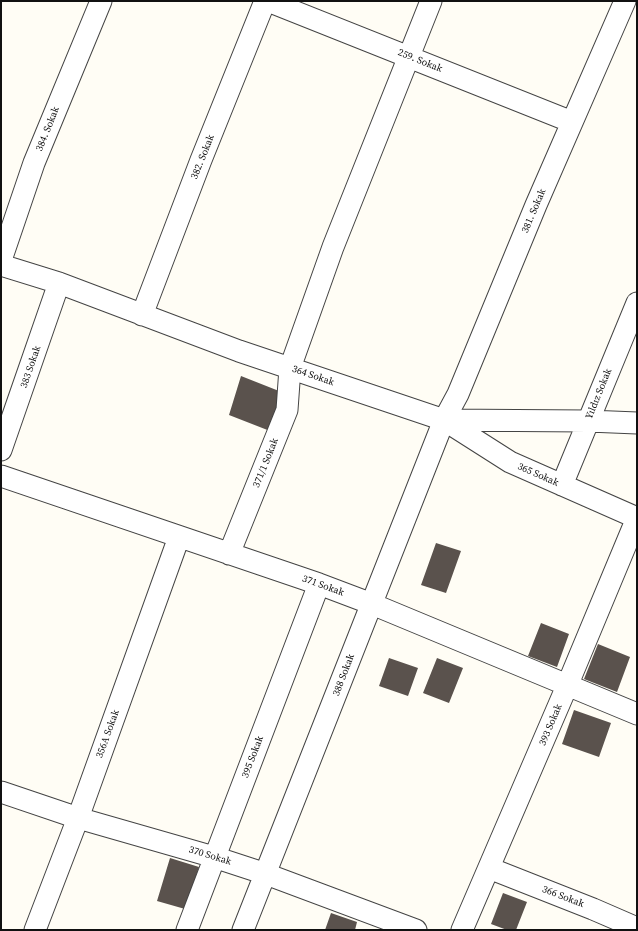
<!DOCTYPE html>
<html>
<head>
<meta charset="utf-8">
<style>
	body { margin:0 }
	#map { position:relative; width:638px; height:931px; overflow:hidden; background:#fffdf5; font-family:"Source Serif 4",serif }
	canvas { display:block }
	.frame { position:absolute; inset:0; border:2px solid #111; pointer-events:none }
</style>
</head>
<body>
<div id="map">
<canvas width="638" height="931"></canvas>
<div class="frame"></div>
</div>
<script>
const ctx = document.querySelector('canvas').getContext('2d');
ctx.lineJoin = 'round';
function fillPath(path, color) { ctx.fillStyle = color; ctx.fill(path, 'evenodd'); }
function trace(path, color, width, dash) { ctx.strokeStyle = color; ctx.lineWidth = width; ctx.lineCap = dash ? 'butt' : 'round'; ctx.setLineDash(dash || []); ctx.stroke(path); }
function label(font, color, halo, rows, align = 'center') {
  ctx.font = font + ' "Source Serif 4",serif'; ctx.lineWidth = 4; ctx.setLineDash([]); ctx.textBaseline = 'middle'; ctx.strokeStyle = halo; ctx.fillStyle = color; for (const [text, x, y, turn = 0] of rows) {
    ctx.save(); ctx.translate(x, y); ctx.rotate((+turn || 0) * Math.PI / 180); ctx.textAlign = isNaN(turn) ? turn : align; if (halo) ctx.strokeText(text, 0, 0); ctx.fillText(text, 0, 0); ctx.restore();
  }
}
const building = new Path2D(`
	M 241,376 L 279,391 L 281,398 L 270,431 L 229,415 Z
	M 436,543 L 461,551 L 446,593 L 421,585 Z
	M 541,623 L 569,634 L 557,667 L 528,656 Z
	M 598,644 L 630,657 L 617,692 L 584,679 Z
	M 389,658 L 418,668 L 408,696 L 379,686 Z
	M 437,658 L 463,668 L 449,703 L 423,693 Z
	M 574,710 L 611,723 L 599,757 L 562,744 Z
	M 170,858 L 199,867 L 185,909 L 157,901 Z
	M 503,893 L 527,902 L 516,930 L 507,930 L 491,924 Z
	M 331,913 L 357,922 L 355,930 L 325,930 Z`);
const street = new Path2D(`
	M 268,1 L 572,122
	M 1,260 L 34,163 L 101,1
	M 1,265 L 59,283 L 239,351 L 444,420 L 588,421 L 637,423
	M 142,315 L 201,160 L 265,1
	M 444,420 L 510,462 L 637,518
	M 1,450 L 59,283
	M 1,476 L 319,584 L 372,604 L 637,714
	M 562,485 L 637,303
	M 229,554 L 287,410 L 290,368 L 333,247 L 431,1
	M 1,792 L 78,818 L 214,857 L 266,874 L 416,930
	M 489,868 L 593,909 L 637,928
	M 35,930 L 78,818 L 179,537
	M 187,930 L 319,584
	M 243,930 L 444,420 L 458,394 L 536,205 L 625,1
	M 462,930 L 567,686 L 637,518`);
const streetNames = [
	["259. Sokak",420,61,22],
	["384. Sokak",48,129,-68],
	["382. Sokak",203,157,-68],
	["381. Sokak",534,211,-67],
	["383 Sokak",31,367,-71],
	["364 Sokak",313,376,19],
	["Yıldız Sokak",599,394,-68],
	["371/1 Sokak",266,463,-68],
	["365 Sokak",538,475,24],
	["371 Sokak",323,586,20],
	["388 Sokak",344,675,-69],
	["393 Sokak",551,725,-67],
	["356A Sokak",108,734,-70],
	["395 Sokak",253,757,-69],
	["370 Sokak",210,856,17],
	["366 Sokak",563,897,21]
];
fillPath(building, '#5a524d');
trace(street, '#444', 23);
trace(street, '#fff', 21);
label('10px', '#111', '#fff', streetNames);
</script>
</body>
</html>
